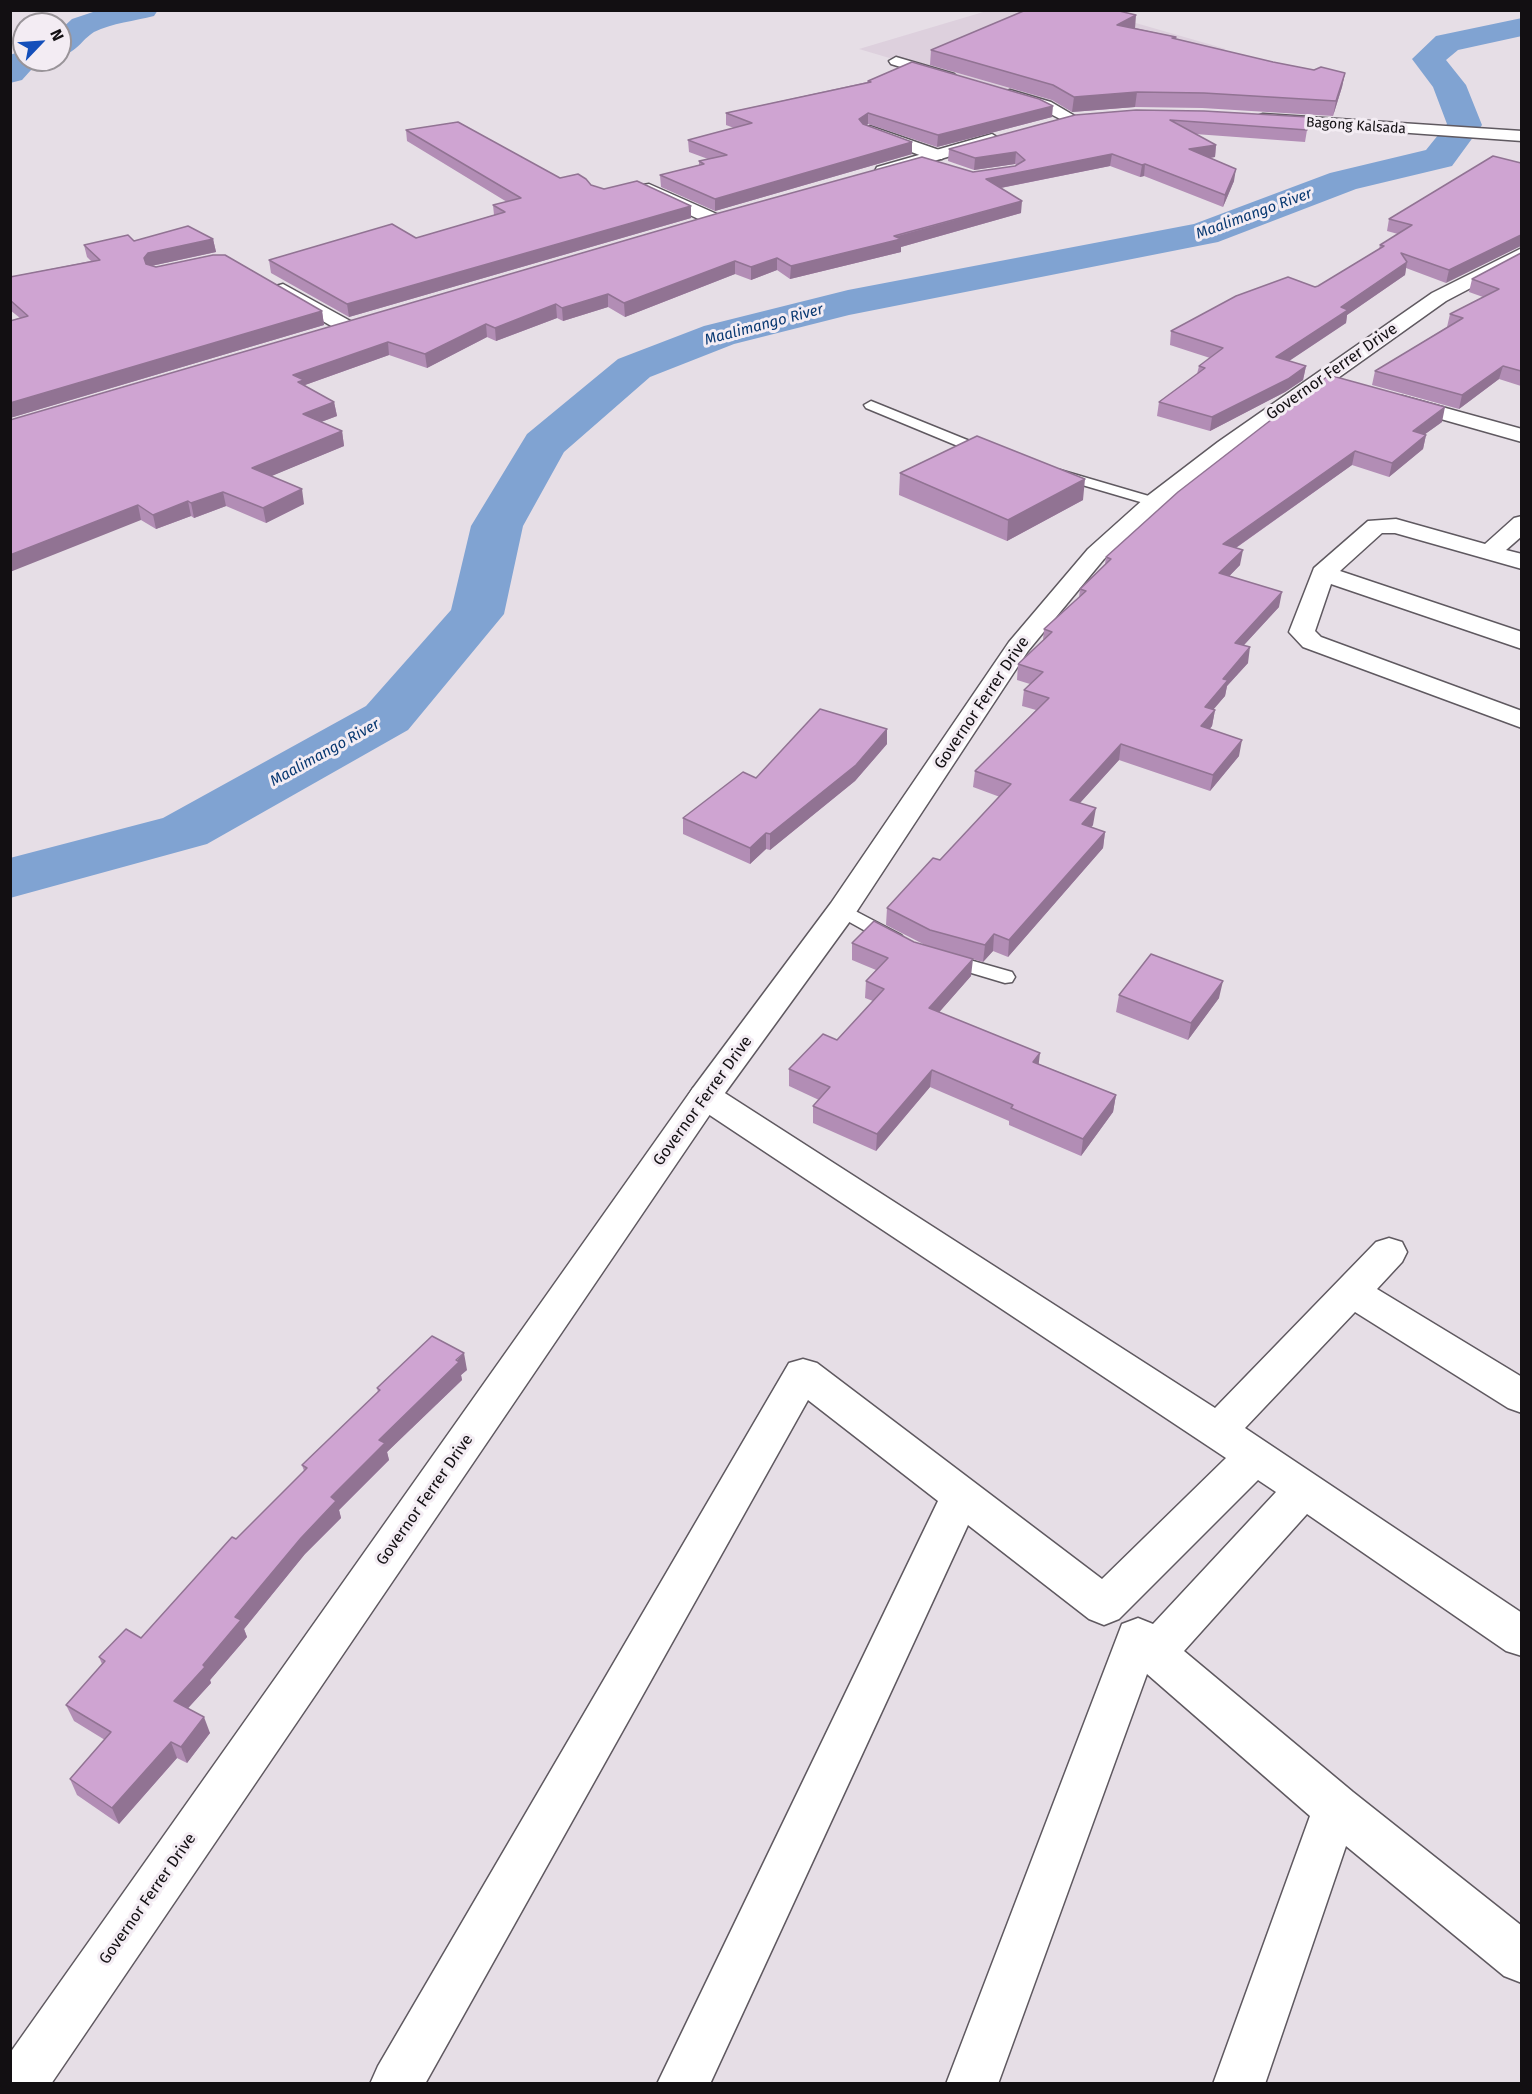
<!DOCTYPE html>
<html>
<head>
<meta charset="utf-8">
<style>
	body { margin:0 }
	#map { position:relative; width:1532px; height:2094px; overflow:hidden; background:#e6dee6; font-family:"Fira Sans",sans-serif }
	canvas { display:block }
	.frame { position:absolute; inset:0; border:12px solid #120f12; pointer-events:none }
	.north { position:absolute; left:12px; top:12px; width:60px; height:60px; box-sizing:border-box; background:#f3ecf3; border:2px solid #999499; border-radius:50%; rotate:65deg; font-size:16px; font-weight:700; line-height:24px; text-align:center; color:#120f12 }
	.north::after { content:''; display:block; margin:auto; width:21px; height:27px; background:#144fba; clip-path:polygon(50% 0,100% 100%,50% 72%,0 100%) }
</style>
</head>
<body>
<div id="map">
<canvas width="1532" height="2094"></canvas>
<div class="frame"></div>
<div class="north">N</div>
</div>
<script>
const ctx = document.querySelector('canvas').getContext('2d');
ctx.lineJoin = 'round';
function fillPath(path, color) { ctx.fillStyle = color; ctx.fill(path, 'evenodd'); }
function trace(path, color, width, dash) { ctx.strokeStyle = color; ctx.lineWidth = width; ctx.lineCap = dash ? 'butt' : 'round'; ctx.setLineDash(dash || []); ctx.stroke(path); }
function label(font, color, halo, rows, align = 'center') {
  ctx.font = font + ' "Fira Sans",sans-serif'; ctx.lineWidth = 6; ctx.setLineDash([]); ctx.textBaseline = 'middle'; ctx.strokeStyle = halo; ctx.fillStyle = color; for (const [text, x, y, turn = 0] of rows) {
    ctx.save(); ctx.translate(x, y); ctx.rotate((+turn || 0) * Math.PI / 180); ctx.textAlign = isNaN(turn) ? turn : align; if (halo) ctx.strokeText(text, 0, 0); ctx.fillText(text, 0, 0); ctx.restore();
  }
}
const built = new Path2D(`
	M 990,10 L 1094,11 L 1226,49 L 1065,110 L 859,49 Z`);
const river = new Path2D(`
	M 99,10 L 158,10 L 154,16 C 135,21 112,23 94,32 C 80,41 79,51 60,56 L 60,30 L 72,19 Z
	M 1522,18 L 1522,36 L 1458,50 L 1446,60 L 1466,85 L 1482,125 L 1452,166 L 1356,189 L 1218,242 L 849,315 L 734,344 L 650,377 L 564,452 L 523,526 L 504,614 L 408,730 L 207,844 L 10,898 L 10,858 L 163,818 L 366,706 L 451,610 L 471,526 L 527,434 L 618,359 L 704,326 L 848,290 L 1194,224 L 1330,173 L 1426,150 L 1447,124 L 1433,87 L 1412,59 L 1436,36 Z
	M 24,50 L 24,60 L 40,60 L 22,80 L 10,83 L 10,55 Z`);
const service = new Path2D(`
	M 871,401 L 992,450 L 994,453 L 987,457 L 982,456 L 866,408 L 864,405 Z
	M 1060,470 L 1159,499 L 1161,502 L 1154,506 L 1055,477 L 1053,474 Z
	M 842,904 L 901,935 L 904,939 L 901,943 L 894,945 L 887,943 L 835,914 L 832,910 L 835,906 Z
	M 945,953 L 1012,972 L 1015,977 L 1012,982 L 1005,983 L 938,963 L 935,959 L 938,955 Z`);
const minor = new Path2D(`
	M 896,57 L 954,74 L 957,77 L 949,82 L 891,64 L 889,61 Z
	M 1010,90 L 1051,102 L 1080,119 L 1078,122 L 1066,122 L 1039,108 L 1005,98 L 1002,95 L 1005,92 Z
	M 870,126 L 942,151 L 944,155 L 942,159 L 930,159 L 864,134 L 862,131 Z
	M 649,184 L 719,215 L 722,219 L 719,223 L 707,223 L 643,193 L 640,189 L 643,185 Z
	M 283,284 L 354,323 L 357,327 L 354,331 L 340,331 L 276,294 L 273,290 L 276,286 Z
	M 1402,396 L 1522,429 L 1522,442 L 1395,406 L 1391,402 L 1395,398 Z
	M 1522,516 L 1522,536 L 1506,550 L 1522,554 L 1522,569 L 1395,533 L 1382,533 L 1340,571 L 1522,632 L 1522,649 L 1331,584 L 1315,631 L 1321,637 L 1522,711 L 1522,728 L 1303,647 L 1289,632 L 1314,568 L 1368,521 L 1396,519 L 1485,544 L 1514,518 Z
	M 705,1084 L 717,1088 L 1215,1408 L 1376,1242 L 1389,1238 L 1402,1242 L 1407,1252 L 1402,1262 L 1377,1289 L 1522,1377 L 1522,1413 L 1508,1408 L 1355,1312 L 1245,1428 L 1522,1613 L 1522,1656 L 1506,1651 L 1307,1514 L 1184,1651 L 1353,1792 L 1522,1926 L 1522,1983 L 1504,1976 L 1346,1846 L 1265,2084 L 1213,2084 L 1310,1816 L 1147,1674 L 998,2084 L 946,2084 L 1122,1624 L 1138,1618 L 1153,1624 L 1276,1492 L 1258,1480 L 1119,1619 L 1104,1625 L 1089,1619 L 968,1525 L 710,2084 L 657,2084 L 938,1501 L 808,1400 L 425,2084 L 370,2084 L 378,2066 L 789,1363 L 803,1359 L 817,1363 L 1102,1579 L 1226,1458 L 693,1104 L 688,1096 L 693,1088 Z`);
const tertiary = new Path2D(`
	M 1263,114 L 1522,131 L 1522,141 L 1257,122 L 1255,119 L 1257,116 Z
	M 992,134 L 1000,139 L 998,142 L 883,176 L 875,171 L 877,167 Z`);
const secondary = new Path2D(`
	M 1522,248 L 1522,261 L 1446,301 L 1234,452 L 1162,507 L 1104,559 L 1028,651 L 853,917 L 717,1104 L 51,2084 L 10,2084 L 10,2053 L 693,1088 L 831,903 L 1009,642 L 1088,549 L 1146,497 L 1218,442 L 1432,293 Z`);
const wall = new Path2D(`
	M 1135,28 L 1176,37 L 1176,39 L 1273,62 L 1314,70 L 1345,73 L 1342,87 L 1333,116 L 1202,108 L 1135,107 L 1072,112 L 1052,100 L 930,65 L 931,50 Z
	M 868,81 L 1052,117 L 937,147 L 868,124 L 866,126 L 912,142 L 912,154 L 715,211 L 661,187 L 660,175 L 699,165 L 699,161 L 708,159 L 689,152 L 688,140 L 734,128 L 726,125 L 726,113 L 867,82 Z
	M 1136,110 L 1307,130 L 1305,142 L 1195,134 L 1216,145 L 1215,157 L 1210,158 L 1234,181 L 1223,207 L 1144,176 L 1140,177 L 1110,166 L 1001,188 L 1021,213 L 901,247 L 901,252 L 790,279 L 777,270 L 751,280 L 735,274 L 625,317 L 608,307 L 563,321 L 557,318 L 496,341 L 487,337 L 427,368 L 389,355 L 305,385 L 305,386 L 334,402 L 337,416 L 321,422 L 342,431 L 344,446 L 271,476 L 304,504 L 266,523 L 226,506 L 194,518 L 191,516 L 156,529 L 141,520 L 10,420 L 973,172 L 1015,166 L 1017,165 L 1015,164 L 974,170 L 948,161 L 949,149 Z
	M 406,130 L 560,178 L 591,185 L 691,218 L 349,317 L 271,273 L 269,260 L 416,238 L 494,215 L 493,205 L 507,202 L 407,141 Z
	M 1493,156 L 1446,283 L 1406,268 L 1405,275 L 1347,315 L 1346,323 L 1289,361 L 1306,366 L 1303,380 L 1285,392 L 1210,431 L 1157,416 L 1159,402 L 1197,374 L 1199,366 L 1210,358 L 1170,345 L 1171,331 L 1318,286 L 1379,249 L 1380,245 L 1398,234 L 1387,231 L 1389,219 Z
	M 213,239 L 216,252 L 151,266 L 322,311 L 324,325 L 10,418 L 10,321 L 20,318 L 10,310 L 10,277 L 91,261 L 87,257 L 84,245 L 134,241 Z
	M 1521,253 L 1521,386 L 1499,379 L 1459,409 L 1372,385 L 1375,371 L 1447,327 L 1450,314 L 1483,297 L 1469,292 L 1472,279 Z
	M 1442,422 L 1425,434 L 1426,435 L 1423,449 L 1389,477 L 1352,465 L 1236,548 L 1240,565 L 1229,576 L 1279,607 L 1244,645 L 1248,663 L 1227,686 L 1225,696 L 1213,709 L 1215,710 L 1212,726 L 1210,729 L 1239,756 L 1210,791 L 1119,760 L 1080,803 L 1093,825 L 1091,827 L 1105,832 L 1103,848 L 1008,957 L 993,951 L 983,962 L 965,957 L 971,976 L 939,1012 L 1039,1064 L 1116,1095 L 1113,1112 L 1081,1156 L 1009,1125 L 1009,1121 L 930,1087 L 876,1151 L 813,1123 L 813,1106 L 819,1100 L 789,1086 L 789,1069 L 837,1040 L 873,1001 L 865,998 L 866,981 L 876,970 L 852,960 L 852,943 L 914,942 L 927,946 L 886,925 L 887,908 L 940,860 L 1000,797 L 973,787 L 975,771 L 1036,710 L 1022,706 L 1024,690 L 1030,684 L 1017,680 L 1018,664 L 1043,640 L 1044,629 L 1079,597 L 1080,589 L 1105,564 L 1106,557 L 1178,492 Z
	M 900,473 L 1083,500 L 1007,541 L 899,495 Z
	M 887,744 L 855,781 L 770,850 L 766,849 L 750,864 L 683,834 L 683,818 L 756,778 Z
	M 1119,995 L 1219,998 L 1188,1040 L 1116,1012 Z
	M 467,1370 L 461,1375 L 462,1380 L 387,1452 L 389,1460 L 339,1510 L 341,1518 L 305,1554 L 244,1629 L 247,1637 L 210,1680 L 211,1683 L 188,1708 L 210,1733 L 187,1763 L 177,1758 L 119,1824 L 77,1795 L 70,1779 L 105,1740 L 74,1721 L 66,1705 L 102,1664 L 99,1657 L 141,1638 L 236,1539 L 304,1471 L 302,1465 L 378,1392 L 377,1388 Z`);
const shadedWall = new Path2D(`
	M 1136,15 L 1135,29 L 1117,25 Z
	M 1345,73 L 1342,87 L 1333,116 L 1336,101 Z
	M 1137,92 L 1135,107 L 1072,112 L 1074,97 Z
	M 1053,106 L 1052,117 L 937,147 L 938,135 Z
	M 868,113 L 868,124 L 859,131 L 859,119 Z
	M 912,142 L 912,154 L 715,211 L 715,199 Z
	M 1216,145 L 1215,157 L 1188,161 L 1189,149 Z
	M 1016,152 L 1015,164 L 974,170 L 975,158 Z
	M 1112,154 L 1110,166 L 985,191 L 986,179 Z
	M 1145,164 L 1144,176 L 1140,177 L 1142,165 Z
	M 1236,169 L 1234,181 L 1223,207 L 1225,195 Z
	M 1022,201 L 1021,213 L 901,247 L 901,252 L 790,279 L 791,266 Z
	M 691,206 L 691,218 L 349,317 L 347,304 Z
	M 1521,235 L 1521,246 L 1446,283 L 1449,270 Z
	M 213,239 L 216,252 L 151,266 L 147,271 L 144,258 L 148,253 Z
	M 777,258 L 777,270 L 751,280 L 751,267 Z
	M 735,261 L 735,274 L 625,317 L 624,303 Z
	M 1407,262 L 1405,275 L 1347,315 L 1346,323 L 1274,371 L 1276,357 L 1341,307 Z
	M 608,294 L 608,307 L 563,321 L 562,308 Z
	M 556,304 L 557,318 L 496,341 L 495,328 Z
	M 322,311 L 324,325 L 10,418 L 10,403 Z
	M 486,324 L 487,337 L 427,368 L 425,354 Z
	M 388,342 L 389,355 L 305,385 L 307,394 L 293,375 Z
	M 1306,366 L 1303,380 L 1285,392 L 1210,431 L 1212,417 Z
	M 1503,366 L 1499,379 L 1459,409 L 1462,395 Z
	M 334,402 L 337,416 L 305,428 L 303,414 Z
	M 1445,407 L 1442,422 L 1410,445 L 1413,431 Z
	M 342,431 L 344,446 L 255,483 L 252,468 Z
	M 1426,435 L 1423,449 L 1389,477 L 1392,463 Z
	M 1355,451 L 1352,465 L 1220,559 L 1223,544 Z
	M 1085,479 L 1083,500 L 1007,541 L 1008,520 Z
	M 302,489 L 304,504 L 266,523 L 263,508 Z
	M 223,492 L 226,506 L 194,518 L 191,503 Z
	M 188,501 L 191,516 L 156,529 L 153,515 Z
	M 138,505 L 141,520 L 10,572 L 10,555 Z
	M 1243,550 L 1240,565 L 1217,589 L 1219,573 Z
	M 1282,592 L 1279,607 L 1232,658 L 1235,643 Z
	M 1250,647 L 1248,663 L 1227,686 L 1225,696 L 1202,723 L 1205,707 L 1223,679 Z
	M 1215,710 L 1212,726 L 1198,742 L 1201,726 Z
	M 887,729 L 887,744 L 855,781 L 770,850 L 770,834 Z
	M 1242,740 L 1239,756 L 1210,791 L 1213,775 Z
	M 1121,744 L 1119,760 L 1068,816 L 1070,800 Z
	M 1096,808 L 1093,825 L 1080,840 L 1082,824 Z
	M 1105,832 L 1103,848 L 1008,957 L 1009,940 Z
	M 766,833 L 766,849 L 750,864 L 750,848 Z
	M 994,934 L 993,951 L 983,962 L 985,945 Z
	M 973,959 L 971,976 L 928,1025 L 929,1008 Z
	M 1223,981 L 1219,998 L 1188,1040 L 1191,1023 Z
	M 1040,1053 L 1038,1070 L 1033,1062 Z
	M 932,1070 L 930,1087 L 876,1151 L 877,1134 Z
	M 1116,1095 L 1113,1112 L 1081,1156 L 1083,1139 Z
	M 464,1353 L 467,1370 L 461,1375 L 462,1380 L 387,1452 L 389,1460 L 339,1510 L 341,1518 L 305,1554 L 244,1629 L 247,1637 L 210,1680 L 211,1683 L 180,1717 L 174,1701 L 203,1665 L 235,1617 L 331,1497 L 379,1440 Z
	M 204,1717 L 210,1733 L 187,1763 L 181,1747 Z
	M 171,1742 L 177,1758 L 119,1824 L 112,1808 Z`);
const building = new Path2D(`
	M 1026,10 L 1115,10 L 1136,15 L 1117,25 L 1176,37 L 1172,38 L 1273,62 L 1314,70 L 1321,67 L 1345,73 L 1336,101 L 1204,93 L 1137,92 L 1074,97 L 1053,85 L 931,50 Z
	M 912,62 L 1039,99 L 1053,106 L 938,135 L 868,113 L 859,119 L 863,124 L 912,142 L 715,199 L 660,175 L 704,164 L 699,161 L 727,155 L 688,140 L 752,123 L 726,113 L 871,82 L 868,81 Z
	M 1136,110 L 1204,111 L 1308,117 L 1307,130 L 1170,120 L 1216,145 L 1189,149 L 1236,169 L 1225,195 L 1145,164 L 1142,165 L 1112,154 L 986,179 L 1022,201 L 894,236 L 901,239 L 791,266 L 777,258 L 751,267 L 735,261 L 624,303 L 608,294 L 562,308 L 556,304 L 495,328 L 486,324 L 425,354 L 388,342 L 293,375 L 304,380 L 298,382 L 334,402 L 303,414 L 342,431 L 252,468 L 302,489 L 263,508 L 223,492 L 191,503 L 188,501 L 153,515 L 138,505 L 10,555 L 10,420 L 719,213 L 922,157 L 973,172 L 1015,166 L 1025,160 L 1016,152 L 975,158 L 949,149 L 1075,115 Z
	M 458,122 L 560,178 L 578,174 L 586,179 L 591,185 L 604,189 L 637,181 L 691,206 L 347,304 L 269,260 L 392,224 L 416,238 L 505,212 L 493,205 L 521,198 L 406,130 Z
	M 1493,156 L 1521,163 L 1521,235 L 1449,270 L 1401,253 L 1407,262 L 1341,307 L 1348,310 L 1276,357 L 1306,366 L 1288,379 L 1212,417 L 1159,402 L 1205,368 L 1199,366 L 1223,348 L 1171,331 L 1236,296 L 1288,277 L 1315,287 L 1318,286 L 1384,246 L 1380,245 L 1412,225 L 1389,219 Z
	M 188,226 L 213,239 L 148,253 L 144,258 L 146,264 L 156,267 L 213,255 L 225,255 L 322,311 L 10,403 L 10,321 L 28,316 L 10,300 L 10,277 L 100,260 L 84,245 L 128,235 L 134,241 Z
	M 1521,253 L 1521,371 L 1503,366 L 1462,395 L 1375,371 L 1463,318 L 1450,314 L 1499,289 L 1472,279 Z
	M 1329,375 L 1445,407 L 1413,431 L 1426,435 L 1392,463 L 1355,451 L 1223,544 L 1243,550 L 1219,573 L 1282,592 L 1235,643 L 1250,647 L 1223,679 L 1228,680 L 1205,707 L 1215,710 L 1201,726 L 1242,740 L 1213,775 L 1121,744 L 1070,800 L 1096,808 L 1082,824 L 1105,832 L 1009,940 L 994,934 L 985,945 L 930,930 L 887,908 L 933,858 L 940,860 L 1011,784 L 975,771 L 1049,698 L 1024,690 L 1043,672 L 1018,664 L 1052,632 L 1044,629 L 1086,591 L 1080,589 L 1111,559 L 1106,557 L 1178,492 Z
	M 977,436 L 1085,479 L 1008,520 L 900,473 Z
	M 820,709 L 887,729 L 856,765 L 770,834 L 766,833 L 750,848 L 683,818 L 743,772 L 756,778 Z
	M 874,921 L 914,942 L 973,959 L 929,1008 L 1040,1053 L 1033,1062 L 1116,1095 L 1083,1139 L 1011,1108 L 1013,1105 L 932,1070 L 877,1134 L 813,1106 L 830,1087 L 789,1069 L 823,1034 L 837,1040 L 884,989 L 866,981 L 888,958 L 852,943 Z
	M 1151,954 L 1223,981 L 1191,1023 L 1119,995 Z
	M 432,1336 L 464,1353 L 456,1360 L 459,1362 L 379,1440 L 385,1443 L 331,1497 L 336,1501 L 301,1538 L 235,1617 L 241,1620 L 203,1665 L 205,1667 L 174,1701 L 204,1717 L 181,1747 L 171,1742 L 112,1808 L 70,1779 L 111,1732 L 66,1705 L 105,1661 L 99,1657 L 126,1629 L 141,1638 L 232,1537 L 236,1539 L 307,1468 L 302,1465 L 380,1390 L 377,1388 Z`);
const farStreetnames = [
	["Bagong Kalsada",1356,126,4]
];
const farWaternames = [
	["Maalimango River",1254,214,-20],
	["Maalimango River",764,325,-15],
	["Maalimango River",325,753,-29]
];
const streetNames = [
	["Governor Ferrer Drive",1332,372,-35],
	["Governor Ferrer Drive",982,703,-56],
	["Governor Ferrer Drive",703,1101,-54],
	["Governor Ferrer Drive",425,1500,-55],
	["Governor Ferrer Drive",148,1899,-55]
];
fillPath(built, '#ddd0dd');
fillPath(river, '#80a3d2');
trace(service, '#5f5960', 3);
trace(minor, '#5f5960', 3);
trace(tertiary, '#5f5960', 3);
trace(secondary, '#5f5960', 3);
fillPath(service, '#fff');
fillPath(minor, '#fff');
fillPath(tertiary, '#fff');
fillPath(secondary, '#fff');
fillPath(wall, '#b28db5');
fillPath(shadedWall, '#917393');
fillPath(building, '#cfa4d2');
trace(building, '#917393', 1.5);
label('14px', '#120f12', '#f3ecf3', farStreetnames);
label('italic 15px', '#093972', '#f3ecf3', farWaternames);
label('16px', '#120f12', '#f3ecf3', streetNames);
</script>
</body>
</html>
